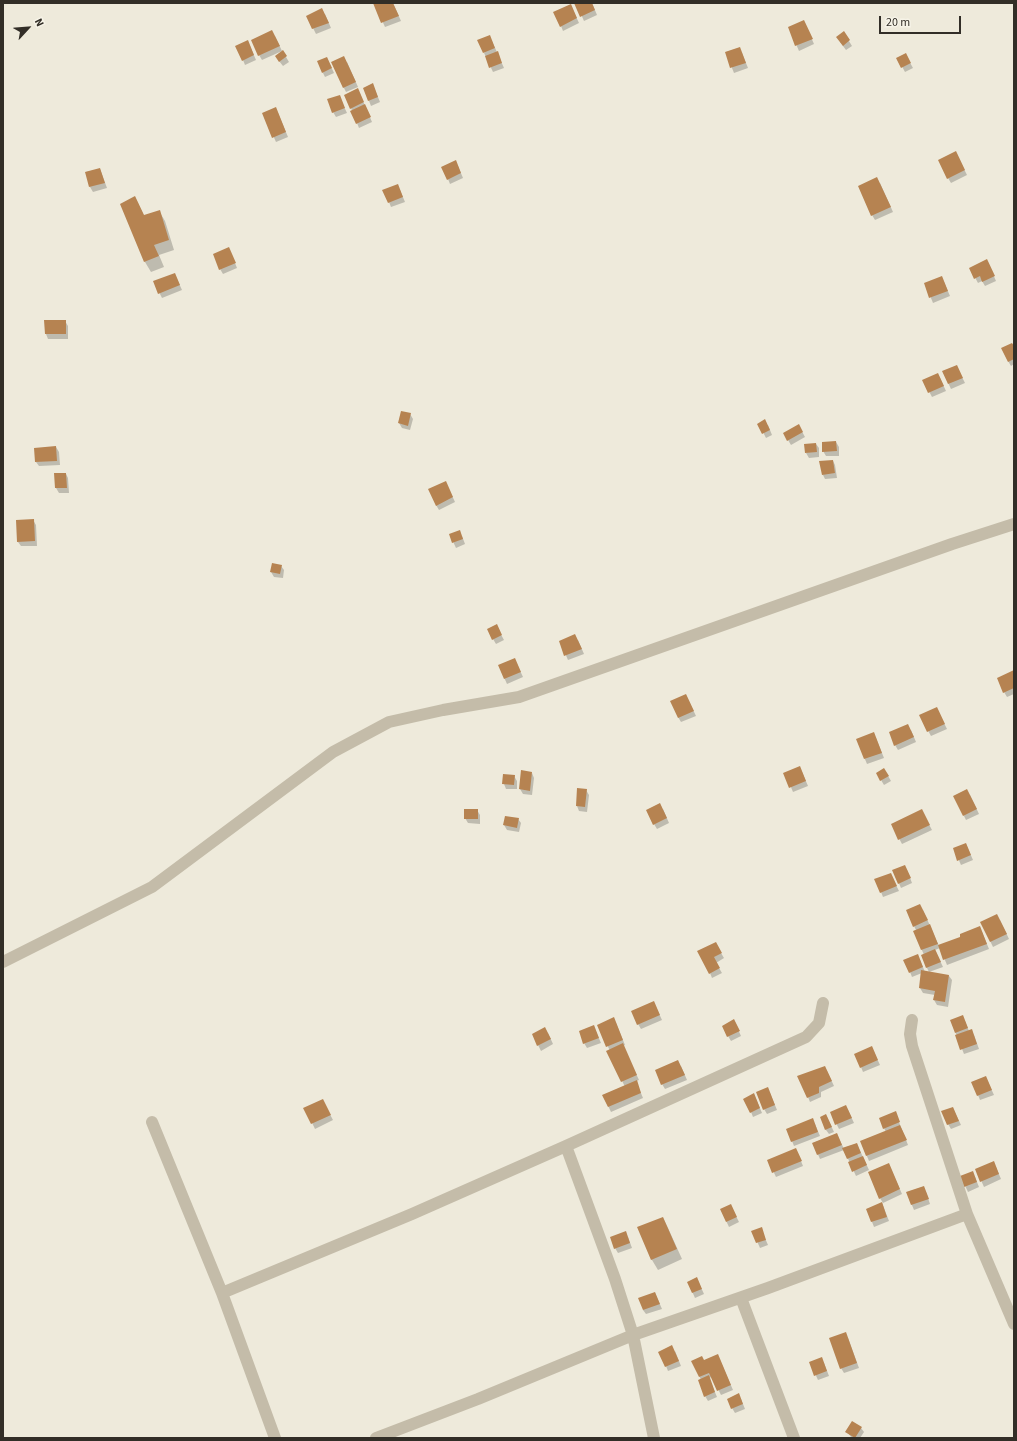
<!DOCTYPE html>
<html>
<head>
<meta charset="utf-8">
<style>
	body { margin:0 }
	#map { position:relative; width:1017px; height:1441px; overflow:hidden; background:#eeeadb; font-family:"Source Sans 3",sans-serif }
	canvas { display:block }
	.frame { position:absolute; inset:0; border:4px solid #322e27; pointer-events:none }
	.north { position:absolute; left:8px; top:8px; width:40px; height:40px; -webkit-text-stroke:3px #f6f3e7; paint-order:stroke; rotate:64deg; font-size:11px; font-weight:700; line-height:16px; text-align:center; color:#322e27 }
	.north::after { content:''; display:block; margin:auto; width:14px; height:18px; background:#322e27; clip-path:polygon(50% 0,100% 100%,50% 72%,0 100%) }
	.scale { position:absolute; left:879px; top:16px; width:82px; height:18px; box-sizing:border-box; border:2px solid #322e27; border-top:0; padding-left:5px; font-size:12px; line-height:14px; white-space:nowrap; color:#322e27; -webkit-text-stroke:3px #f6f3e7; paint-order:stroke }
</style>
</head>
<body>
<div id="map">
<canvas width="1017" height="1441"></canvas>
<div class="frame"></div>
<div class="north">N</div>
<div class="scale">20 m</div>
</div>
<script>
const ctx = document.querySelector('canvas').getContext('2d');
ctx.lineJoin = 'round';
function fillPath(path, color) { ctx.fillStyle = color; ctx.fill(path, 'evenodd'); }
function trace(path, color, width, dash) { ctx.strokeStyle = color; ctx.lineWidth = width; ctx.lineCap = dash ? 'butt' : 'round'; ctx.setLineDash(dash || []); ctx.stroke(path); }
const shadow = new Path2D(`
	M 374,3 L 393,3 L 401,21 L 385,27 Z
	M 576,3 L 592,3 L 597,15 L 584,21 Z
	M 573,10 L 579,23 L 563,31 L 561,26 Z
	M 325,14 L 331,28 L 316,34 L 307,16 Z
	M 806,26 L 814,44 L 799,51 L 789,28 Z
	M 844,33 L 852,46 L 846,50 L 840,42 Z
	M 275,36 L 282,51 L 262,60 L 259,55 Z
	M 492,41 L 504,68 L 493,72 L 484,53 Z
	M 250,46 L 256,60 L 245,65 L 243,60 Z
	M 283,52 L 289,62 L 283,66 L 279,61 Z
	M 726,53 L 742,53 L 748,68 L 734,73 Z
	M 327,58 L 334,73 L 325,77 L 323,73 Z
	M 898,59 L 908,59 L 913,68 L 905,72 Z
	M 347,62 L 358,87 L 346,92 L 344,88 Z
	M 373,85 L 380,102 L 371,106 L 364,88 Z
	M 360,94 L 372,122 L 359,128 L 351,108 Z
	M 339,96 L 347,113 L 336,117 L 333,112 Z
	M 263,113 L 278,113 L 288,137 L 276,142 Z
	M 958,157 L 967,175 L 951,183 L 948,178 Z
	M 458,166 L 463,178 L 450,184 L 448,179 Z
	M 100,169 L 107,188 L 93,192 L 90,187 L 86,172 Z
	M 880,183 L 893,212 L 875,220 L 872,215 Z
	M 400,190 L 405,202 L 391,207 L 389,202 Z
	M 135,197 L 144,216 L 159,211 L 165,221 L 174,250 L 159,255 L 164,267 L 151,272 L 145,262 L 121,204 Z
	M 231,253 L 237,268 L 223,274 L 220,269 Z
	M 989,265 L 996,281 L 985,286 L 982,281 L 978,283 L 970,268 Z
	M 177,279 L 182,290 L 162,298 L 154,282 Z
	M 944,282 L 950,296 L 933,303 L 925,283 Z
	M 65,321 L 68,326 L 68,339 L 48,339 L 46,334 Z
	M 1014,347 L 1014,364 L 1011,366 L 1008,361 Z
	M 959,371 L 965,383 L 951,389 L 943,372 Z
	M 940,378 L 946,391 L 932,397 L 923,380 Z
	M 410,414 L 413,419 L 410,430 L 402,428 L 399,423 Z
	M 759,424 L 768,425 L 772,435 L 766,438 Z
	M 799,426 L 805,437 L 791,445 L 788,440 Z
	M 836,442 L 839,447 L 839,456 L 826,456 L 823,451 Z
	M 816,444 L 819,448 L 819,457 L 809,458 L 806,453 Z
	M 56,447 L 59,452 L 60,465 L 39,466 L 36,462 Z
	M 833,461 L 835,465 L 837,478 L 825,479 L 823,475 Z
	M 55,474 L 66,474 L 68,478 L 69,493 L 59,493 L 56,488 Z
	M 448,487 L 455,502 L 439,510 L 436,505 Z
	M 33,520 L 36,525 L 37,546 L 21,546 L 18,542 Z
	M 450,535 L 462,536 L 465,544 L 456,548 Z
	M 281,566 L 284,570 L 283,578 L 274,577 L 271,572 Z
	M 498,629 L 504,640 L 496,644 L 493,639 Z
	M 578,640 L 584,654 L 568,660 L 560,642 Z
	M 517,664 L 523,677 L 507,684 L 499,666 Z
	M 1014,671 L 1014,694 L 1007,697 L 1004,692 Z
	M 686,695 L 696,716 L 681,722 L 678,717 Z
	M 939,713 L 947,729 L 931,736 L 920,716 Z
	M 911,730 L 916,742 L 898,750 L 895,745 Z
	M 876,738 L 884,758 L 867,764 L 857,740 Z
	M 884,769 L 891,781 L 884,785 L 881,780 Z
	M 802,772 L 808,786 L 793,792 L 785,773 Z
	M 532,773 L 534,778 L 532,795 L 523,794 L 520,789 Z
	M 514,776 L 517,781 L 517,789 L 506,789 L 504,784 Z
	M 578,789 L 586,790 L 589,795 L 587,812 L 579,811 L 577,806 Z
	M 970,795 L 979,814 L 966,820 L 964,816 Z
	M 663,809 L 669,823 L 657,829 L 654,824 Z
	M 477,810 L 480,815 L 480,824 L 468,823 L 465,818 Z
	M 924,815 L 932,830 L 902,844 L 892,825 Z
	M 518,819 L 521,823 L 519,832 L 507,830 L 504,825 Z
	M 966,844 L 973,860 L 961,865 L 954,849 Z
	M 893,870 L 907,870 L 912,883 L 901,888 Z
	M 893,879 L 899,891 L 883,897 L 881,892 Z
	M 923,910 L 939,946 L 982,932 L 989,949 L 947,965 L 940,948 L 935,950 L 943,967 L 929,972 L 927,968 L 924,955 L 914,931 L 916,930 L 914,926 Z
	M 1000,920 L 1009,939 L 993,947 L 981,922 Z
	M 715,943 L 724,958 L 716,963 L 722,973 L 712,978 L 710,973 Z
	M 920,960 L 925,972 L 949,976 L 952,980 L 948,1007 L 937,1005 L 934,1000 L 935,995 L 923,993 L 920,988 L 922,973 L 912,977 L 910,972 Z
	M 656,1007 L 662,1020 L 641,1029 L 638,1024 Z
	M 951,1021 L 965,1021 L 969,1031 L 974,1035 L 979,1049 L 964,1054 Z
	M 616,1023 L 625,1045 L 623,1046 L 639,1080 L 636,1081 L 643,1098 L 611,1112 L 603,1095 L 625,1087 L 608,1051 L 610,1051 L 598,1025 Z
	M 736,1025 L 741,1036 L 731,1041 L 728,1036 Z
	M 594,1027 L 601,1043 L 587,1048 L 584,1043 Z
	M 548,1033 L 553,1044 L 541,1051 L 533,1035 Z
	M 874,1052 L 880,1065 L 863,1072 L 861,1067 Z
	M 681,1066 L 687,1080 L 665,1089 L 662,1084 Z
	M 827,1071 L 834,1086 L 821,1092 L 821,1097 L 810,1102 L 808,1097 Z
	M 988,1082 L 994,1095 L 980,1100 L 978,1095 Z
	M 770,1093 L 777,1110 L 767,1114 L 764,1109 Z
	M 756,1099 L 762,1113 L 753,1117 L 751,1112 Z
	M 325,1105 L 333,1120 L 315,1129 L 305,1108 Z
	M 953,1108 L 961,1125 L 951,1129 L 948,1124 Z
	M 848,1110 L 854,1123 L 839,1129 L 831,1113 Z
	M 895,1112 L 908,1145 L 869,1161 L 861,1142 L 886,1132 L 884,1128 Z
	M 826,1115 L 834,1132 L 829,1134 L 826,1130 Z
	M 815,1124 L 820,1136 L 794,1146 L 792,1141 Z
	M 837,1134 L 844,1149 L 857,1144 L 869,1170 L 856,1176 L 844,1150 L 820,1159 L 813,1143 Z
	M 798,1154 L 803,1166 L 776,1177 L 768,1160 Z
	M 996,1167 L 1001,1179 L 984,1187 L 976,1169 Z
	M 891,1169 L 902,1194 L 883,1203 L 880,1198 Z
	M 961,1177 L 975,1177 L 979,1187 L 968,1192 Z
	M 926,1192 L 930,1204 L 914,1210 L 907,1193 Z
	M 882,1203 L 889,1221 L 874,1227 L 867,1209 Z
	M 721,1210 L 733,1210 L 739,1222 L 729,1227 Z
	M 663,1218 L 668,1228 L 682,1259 L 658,1270 L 652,1260 L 639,1228 Z
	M 761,1229 L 768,1245 L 760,1248 L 753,1232 Z
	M 628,1237 L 632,1248 L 618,1253 L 615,1248 Z
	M 688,1282 L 699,1283 L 704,1294 L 695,1298 Z
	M 655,1293 L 662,1309 L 646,1314 L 643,1310 Z
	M 848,1338 L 859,1368 L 844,1373 L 841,1368 Z
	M 675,1351 L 681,1366 L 668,1371 L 666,1366 Z
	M 720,1360 L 733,1390 L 721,1395 L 712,1377 L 709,1378 L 717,1397 L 708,1401 L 705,1396 L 701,1380 L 693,1361 Z
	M 810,1363 L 824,1363 L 829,1376 L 818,1380 Z
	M 741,1399 L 745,1409 L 735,1413 L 732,1408 Z
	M 861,1428 L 864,1432 L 860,1438 L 852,1438 L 847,1432 Z`);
const building = new Path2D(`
	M 373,3 L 393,3 L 399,16 L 381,23 Z
	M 574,3 L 592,3 L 595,10 L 580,17 Z
	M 571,4 L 577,18 L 560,27 L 553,12 Z
	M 322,8 L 329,23 L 312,29 L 306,16 Z
	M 804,20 L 813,39 L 795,46 L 788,27 Z
	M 272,30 L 280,46 L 258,56 L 251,40 Z
	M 844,31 L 850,40 L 843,46 L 836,37 Z
	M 490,35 L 495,48 L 483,53 L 477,40 Z
	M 248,40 L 254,55 L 242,61 L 235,46 Z
	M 740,47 L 746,63 L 730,68 L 725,52 Z
	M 283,50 L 287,56 L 279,62 L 275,56 Z
	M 498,51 L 502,63 L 489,68 L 485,56 Z
	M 906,53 L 911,63 L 901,68 L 896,58 Z
	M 344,56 L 356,82 L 343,88 L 331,62 Z
	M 327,57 L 332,68 L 322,73 L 317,61 Z
	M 373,83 L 378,97 L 368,101 L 363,88 Z
	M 358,88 L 364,102 L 350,109 L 344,95 Z
	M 340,95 L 345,108 L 332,113 L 327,99 Z
	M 365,104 L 371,117 L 356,124 L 350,111 Z
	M 276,107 L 286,132 L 272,138 L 262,113 Z
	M 956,151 L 965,170 L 947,179 L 938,160 Z
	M 456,160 L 461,173 L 447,180 L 441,167 Z
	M 100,168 L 105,183 L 89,187 L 85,172 Z
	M 877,177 L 891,207 L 871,216 L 858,186 Z
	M 398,184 L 403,197 L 388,203 L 382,190 Z
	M 135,196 L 144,215 L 160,210 L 169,240 L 154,245 L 159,256 L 144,262 L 120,204 Z
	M 229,247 L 236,263 L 219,270 L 213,254 Z
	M 987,259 L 995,276 L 982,282 L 980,276 L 974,279 L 969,268 Z
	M 175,273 L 180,285 L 158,294 L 153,281 Z
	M 942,276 L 948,291 L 929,298 L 924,283 Z
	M 44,320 L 66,320 L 66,334 L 45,334 Z
	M 1012,343 L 1014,346 L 1014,359 L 1008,362 L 1001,348 Z
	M 957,365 L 963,378 L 948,384 L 942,371 Z
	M 938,373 L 944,386 L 928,393 L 922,380 Z
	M 401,411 L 411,413 L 408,426 L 398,423 Z
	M 765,419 L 770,430 L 762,434 L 757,424 Z
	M 799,424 L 803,432 L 787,441 L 783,433 Z
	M 836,441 L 837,451 L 822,452 L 822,442 Z
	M 816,443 L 817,452 L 805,453 L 804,444 Z
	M 56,446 L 57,461 L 35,462 L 34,448 Z
	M 833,460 L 835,473 L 822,475 L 819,461 Z
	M 54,473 L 66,473 L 67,488 L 55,488 Z
	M 446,481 L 453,497 L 436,506 L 428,489 Z
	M 34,519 L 35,541 L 17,542 L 16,520 Z
	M 460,530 L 463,539 L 452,543 L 449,534 Z
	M 272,563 L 282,565 L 280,574 L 270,572 Z
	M 497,624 L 502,635 L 492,640 L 487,629 Z
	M 575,634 L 582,649 L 564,656 L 559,641 Z
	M 515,658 L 521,672 L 504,679 L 498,665 Z
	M 1014,670 L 1014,688 L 1003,693 L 997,678 Z
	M 686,694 L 694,711 L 678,718 L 670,701 Z
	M 937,707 L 945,724 L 927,732 L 919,715 Z
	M 908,724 L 914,737 L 894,746 L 889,732 Z
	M 874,732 L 882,753 L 864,759 L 856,739 Z
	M 800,766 L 806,781 L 789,788 L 783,773 Z
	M 884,768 L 889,776 L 880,781 L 876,773 Z
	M 521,770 L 532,772 L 530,791 L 519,789 Z
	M 503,774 L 515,775 L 514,785 L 502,784 Z
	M 577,788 L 587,789 L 585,807 L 576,806 Z
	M 967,789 L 977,809 L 963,816 L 953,796 Z
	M 660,803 L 667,818 L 653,825 L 646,810 Z
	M 464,809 L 478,809 L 478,819 L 464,819 Z
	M 922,809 L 930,825 L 898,840 L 891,824 Z
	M 505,816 L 519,818 L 517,828 L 503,825 Z
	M 966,843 L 971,855 L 957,861 L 953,848 Z
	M 905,865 L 911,878 L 898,884 L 892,870 Z
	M 891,873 L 897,886 L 880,893 L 874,879 Z
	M 920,904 L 928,920 L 913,927 L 906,910 Z
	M 997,914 L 1007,934 L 990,942 L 980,922 Z
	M 930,924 L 938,944 L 921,950 L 913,931 Z
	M 980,926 L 987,944 L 943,960 L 938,945 L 960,937 L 960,934 Z
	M 716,942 L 722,953 L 714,957 L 720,968 L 709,974 L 697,951 Z
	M 935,949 L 941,962 L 926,968 L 921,955 Z
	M 918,954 L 923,967 L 909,973 L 903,960 Z
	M 921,970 L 949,975 L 945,1002 L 933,1000 L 935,991 L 919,988 Z
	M 654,1001 L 660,1015 L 637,1025 L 631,1011 Z
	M 963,1015 L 968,1028 L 955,1033 L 950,1020 Z
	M 614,1017 L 623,1040 L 606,1047 L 597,1025 Z
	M 734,1019 L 740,1031 L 727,1037 L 722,1026 Z
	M 594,1025 L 599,1038 L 583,1044 L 579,1031 Z
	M 545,1027 L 551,1039 L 537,1046 L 532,1034 Z
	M 972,1029 L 977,1044 L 960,1050 L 955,1035 Z
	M 623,1043 L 637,1075 L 621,1082 L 606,1051 Z
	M 872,1046 L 878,1060 L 860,1068 L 854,1054 Z
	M 678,1060 L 685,1075 L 661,1085 L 655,1070 Z
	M 825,1066 L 832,1081 L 819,1087 L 819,1093 L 807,1098 L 797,1076 Z
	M 986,1076 L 992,1090 L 977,1096 L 971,1082 Z
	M 637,1080 L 641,1093 L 608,1107 L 602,1095 Z
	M 768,1087 L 775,1105 L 763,1110 L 756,1092 Z
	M 754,1093 L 760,1108 L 750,1113 L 743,1099 Z
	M 323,1099 L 331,1115 L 311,1124 L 303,1108 Z
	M 846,1105 L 852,1118 L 835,1125 L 830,1112 Z
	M 953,1107 L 959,1121 L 947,1125 L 941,1111 Z
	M 896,1111 L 900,1122 L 883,1129 L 879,1118 Z
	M 826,1114 L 832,1127 L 825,1130 L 820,1117 Z
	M 813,1118 L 818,1132 L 791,1142 L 786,1129 Z
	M 900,1125 L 907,1140 L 866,1156 L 860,1141 Z
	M 837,1133 L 842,1145 L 817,1155 L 812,1143 Z
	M 857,1143 L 861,1153 L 847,1159 L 842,1148 Z
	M 796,1148 L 802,1161 L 772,1173 L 767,1160 Z
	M 863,1156 L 867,1165 L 852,1172 L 848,1162 Z
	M 994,1161 L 999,1174 L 980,1182 L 975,1169 Z
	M 889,1163 L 900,1189 L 879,1199 L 868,1172 Z
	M 973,1171 L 977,1182 L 964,1187 L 960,1176 Z
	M 924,1186 L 929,1199 L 911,1205 L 906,1192 Z
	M 882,1202 L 887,1217 L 871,1222 L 866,1209 Z
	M 731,1204 L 737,1217 L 726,1222 L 720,1209 Z
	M 663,1217 L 677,1249 L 651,1260 L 637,1227 Z
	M 762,1227 L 766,1240 L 756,1243 L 751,1231 Z
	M 626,1231 L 630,1243 L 614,1249 L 610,1237 Z
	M 697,1277 L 702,1289 L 692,1293 L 687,1282 Z
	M 655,1292 L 660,1304 L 643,1310 L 638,1298 Z
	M 846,1332 L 857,1363 L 840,1369 L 829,1338 Z
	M 672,1345 L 679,1361 L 665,1367 L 658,1352 Z
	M 718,1354 L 731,1385 L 717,1391 L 709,1373 L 699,1377 L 691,1361 L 702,1356 L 704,1360 Z
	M 822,1357 L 827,1371 L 814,1376 L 809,1362 Z
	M 709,1375 L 715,1392 L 704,1397 L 698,1380 Z
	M 739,1393 L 743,1404 L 731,1409 L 727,1399 Z
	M 852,1421 L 862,1427 L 855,1438 L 845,1432 Z`);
const street = new Path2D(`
	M 3,962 L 152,887 L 333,752 L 389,722 L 443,710 L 519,697 L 952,544 L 1014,524
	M 912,1020 L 910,1034 L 912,1046 L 967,1214 L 1014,1324
	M 152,1122 L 222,1293 L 275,1438
	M 566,1146 L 615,1279 L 633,1335 L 654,1438
	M 222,1293 L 412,1214 L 566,1146 L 806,1037 L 819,1023 L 823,1003
	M 741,1298 L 794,1438
	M 376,1438 L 478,1399 L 633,1335 L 768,1288 L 967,1214`);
fillPath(shadow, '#0003');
fillPath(building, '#b68351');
trace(street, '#c4bca9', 12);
</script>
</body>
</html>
